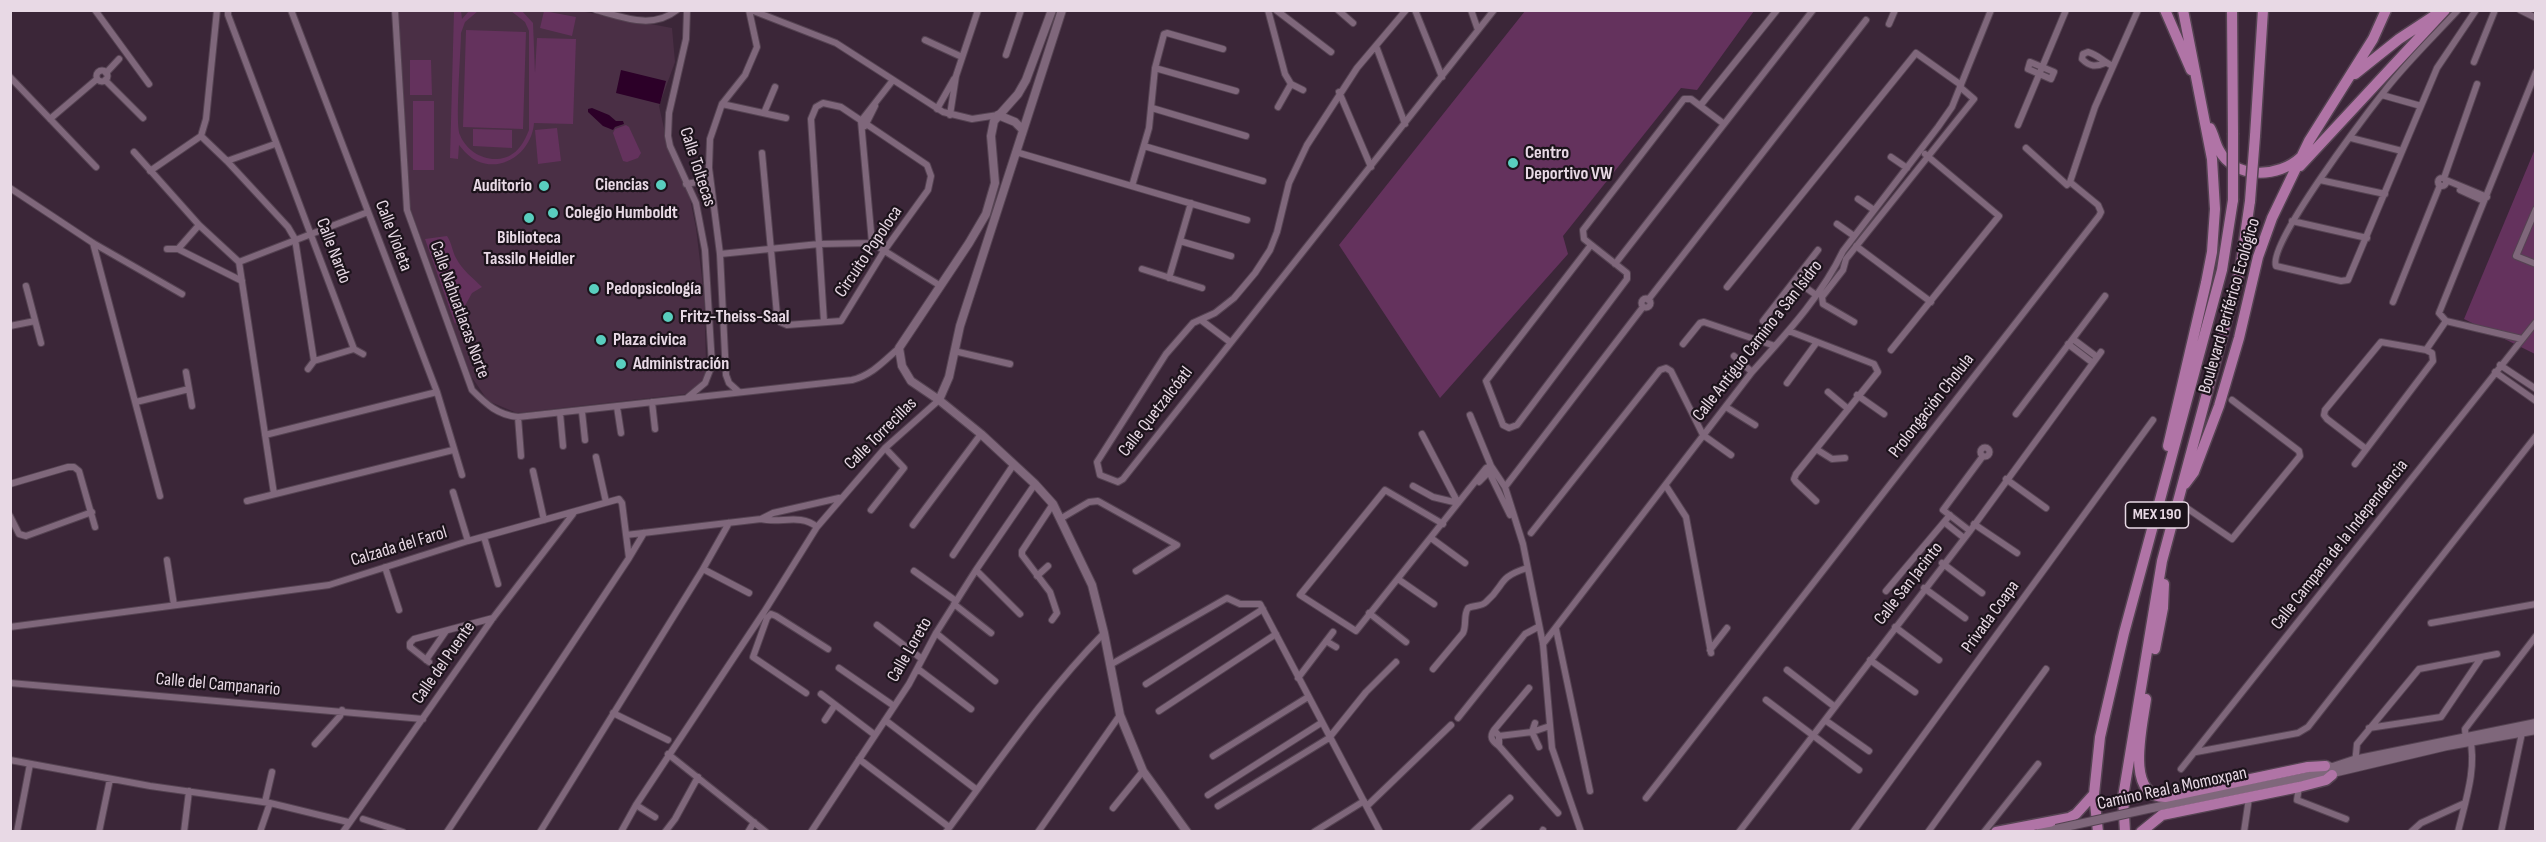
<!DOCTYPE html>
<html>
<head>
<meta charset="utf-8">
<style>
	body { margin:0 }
	#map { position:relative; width:2546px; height:842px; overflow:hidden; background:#3b2638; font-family:"Sofia Sans Condensed",sans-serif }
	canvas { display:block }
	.frame { position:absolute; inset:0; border:12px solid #e8d9e5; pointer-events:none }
</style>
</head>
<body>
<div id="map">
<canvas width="2546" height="842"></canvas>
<div class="frame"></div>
</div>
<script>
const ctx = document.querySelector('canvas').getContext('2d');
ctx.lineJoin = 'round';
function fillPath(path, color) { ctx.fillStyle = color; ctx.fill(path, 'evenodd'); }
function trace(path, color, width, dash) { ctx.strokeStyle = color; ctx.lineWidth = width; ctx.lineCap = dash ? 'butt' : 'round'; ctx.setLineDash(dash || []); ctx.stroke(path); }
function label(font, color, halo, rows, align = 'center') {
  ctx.font = font + ' "Sofia Sans Condensed",sans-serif'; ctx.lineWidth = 4.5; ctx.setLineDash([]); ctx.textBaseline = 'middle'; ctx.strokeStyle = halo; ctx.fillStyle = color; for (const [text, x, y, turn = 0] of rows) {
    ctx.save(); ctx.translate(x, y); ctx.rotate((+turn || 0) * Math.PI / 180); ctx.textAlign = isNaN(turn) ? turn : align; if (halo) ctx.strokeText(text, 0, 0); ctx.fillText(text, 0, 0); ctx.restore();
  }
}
const built = new Path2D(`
	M 398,11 L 580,11 L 672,28 L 675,62 L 659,106 L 668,146 L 689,194 L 696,228 L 704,295 L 706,363 L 706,374 L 698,386 L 685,394 L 517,413 L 488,401 L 471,376 L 407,199 Z`);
const green = new Path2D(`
	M 454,11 L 461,11 L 462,19 L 469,11 L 478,11 L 465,22 L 461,33 C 461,51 455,124 460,135 C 466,150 482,160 497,159 C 515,158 523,145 529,130 L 529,31 L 525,22 L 511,11 L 522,11 L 533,23 L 535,73 L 537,38 L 576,39 L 573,124 L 534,123 C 532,151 504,173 477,161 C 469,157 464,151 459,145 L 458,159 L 450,158 Z
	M 544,11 L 576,17 L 572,36 L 540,28 Z
	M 1525,11 L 1754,11 L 1697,90 L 1681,88 L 1563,236 L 1568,254 L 1440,398 L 1339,245 Z
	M 466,30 L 526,32 L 523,129 L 463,127 Z
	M 410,60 L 431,60 L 432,95 L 410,95 Z
	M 413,101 L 434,101 L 434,170 L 413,170 Z
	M 626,125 L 629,127 L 641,153 L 638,158 L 627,162 L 623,161 L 613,133 L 615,129 Z
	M 557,128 L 561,161 L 538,164 L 535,130 Z
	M 473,129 L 512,130 L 512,148 L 473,146 Z
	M 2535,149 L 2535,354 L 2464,319 Z
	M 447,236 C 452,243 452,251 456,258 C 462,270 473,278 482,287 L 472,293 L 455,324 L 425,239 Z`);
const water = new Path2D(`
	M 621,70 L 666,81 L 660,104 L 616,93 Z
	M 592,108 L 609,115 L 616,121 L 623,121 L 624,124 L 615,127 L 613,130 L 603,126 L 588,112 L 588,109 Z`);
const minor = new Path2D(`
	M 95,10 L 149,84
	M 228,10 L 228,15 L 354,349
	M 291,10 L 437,392 L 462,475
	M 395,10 L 407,210 L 472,390 C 487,405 498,415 518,417 L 852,380 C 872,375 884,361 899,348
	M 596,10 C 623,17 652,30 677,10
	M 687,10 L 686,39 L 669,113 L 668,136 L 670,146 L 696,203 L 705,250 L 712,365 L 705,383 L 688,397
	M 751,10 L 836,43 L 943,112 L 972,119 L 998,115
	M 1268,10 L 1285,74 L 1291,84 L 1303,90
	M 1276,10 L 1331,52
	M 1338,10 L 1353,23
	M 1406,10 L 1357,68 L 1307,145 L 1289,183 L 1277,232 L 1270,250 L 1255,273 L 1234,298 L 1215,313 L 1193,323 L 1166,354 L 1097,462 L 1100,475 L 1118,482 L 1123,479 L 1494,10
	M 1415,10 L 1442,77
	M 1471,10 L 1478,30
	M 2458,10 C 2434,36 2408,61 2386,89 C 2368,112 2267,244 2276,266 L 2341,281 L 2348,280 L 2437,68 L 2476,10
	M 2520,10 L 2536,18
	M 1889,24 L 1895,10
	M 925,40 L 962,57
	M 1376,46 L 1405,124
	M 1006,55 L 1021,10
	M 2030,62 L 2054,72 L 2051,79 L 2028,69 Z
	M 2474,62 L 2495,10
	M 2105,63 C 2096,67 2090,67 2082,59 L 2083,54 L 2088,52 C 2099,55 2103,62 2113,66
	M 1155,68 L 1236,91
	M96.5 76a5.5 5.5 0 1 1 11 0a5.5 5.5 0 1 1-11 0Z
	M 106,73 L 119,59
	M 10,77 L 96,167
	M 105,80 L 143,118
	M 1339,92 L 1371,167
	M 2382,95 L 2421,106
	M 722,104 L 786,118
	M 1700,106 L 1777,10
	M 1278,107 L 1291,84
	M 1152,108 L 1246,136
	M 937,109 L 954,79
	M 764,113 L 775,87
	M 950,115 L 956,76 L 978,10
	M 50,119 L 97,79
	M 2018,125 L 2066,10
	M 865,126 L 875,106
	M 201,136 L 227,161 L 288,227 L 295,239 L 314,361
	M 2351,138 L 2402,151
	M 1144,146 L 1263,181
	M 2026,148 L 2067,185 L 2070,182
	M 134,152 L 199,225 L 239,262 L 274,494
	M 1016,152 L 1247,220
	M 762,153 L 777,315 L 780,322 L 787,325 L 841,321 L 884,251 L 928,190 L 931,176 L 927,165 L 841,107 L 823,103 L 816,107 L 811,119 L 824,322
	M 1891,157 L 1907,168
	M 227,161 L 275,144
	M 150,171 L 201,136 L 206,119 L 217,10
	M2438 182a4 4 0 1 1 8 0a4 4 0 1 1-8 0Z
	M 2444,178 L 2477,84
	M 2320,180 L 2385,194
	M 2446,180 L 2487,197
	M 2070,182 L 2095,107 L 2138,10
	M 686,184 L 709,180
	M 1132,186 L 1149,128 L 1155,68 L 1164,34 L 1167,33 L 1223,49
	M 10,188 L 93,243 L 182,294
	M 2460,190 L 2484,201
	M 1858,199 L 1874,210
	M 2536,209 L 2516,256 L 2536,264
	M 2292,221 L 2367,238
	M 1837,224 L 1854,236
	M 1180,241 L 1231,256
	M 93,243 L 160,496
	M 872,243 L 861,121 L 893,80
	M 1591,245 L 1486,381 L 1503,425 L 1509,428 L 1517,425 L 1627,279 L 1627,273 L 1584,239 L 1583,230 L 1684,99 L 1691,99 L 1724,124
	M 1856,246 L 1931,302
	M 167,249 L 178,249
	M 178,249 L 242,281
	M 178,249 L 199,225
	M 720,254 L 819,244 L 872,243 L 939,285
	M 239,262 L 368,212
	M 1615,264 L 1813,10
	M 1142,269 L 1202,288
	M 1169,278 L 1191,203
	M 1795,280 L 1816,295
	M 26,286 L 41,343
	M 1727,287 L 1916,53 L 1961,85
	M1641.5 303a4.5 4.5 0 1 1 9 0a4.5 4.5 0 1 1-9 0Z
	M 1648,300 L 1866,20
	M 2393,302 L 2440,185
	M 1201,320 L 1230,342
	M 1763,321 L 1818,250
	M 1854,322 L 1823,304 L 1822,297 L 1843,270 L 1846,259 L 1974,99 L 1960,87
	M 10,326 L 35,321
	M 1789,331 L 1874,364 L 1878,372 L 1796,474 L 1794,479 L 1796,482 L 1816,501
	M 2073,339 L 2097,357
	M 2522,339 L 2446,321 L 2439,313 L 2536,72
	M 1683,344 L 1700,323 L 1704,322 L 1775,346
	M 2068,344 L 2093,363
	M 354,349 L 363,354
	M 1891,350 L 1999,216 L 1925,154
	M 954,351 L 1010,364
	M 1734,356 L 1752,372
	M 314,361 L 354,349
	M 2500,365 L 2536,389
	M 308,369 L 314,361
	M 186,372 L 192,406
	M 2495,372 L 2536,401
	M 1787,383 L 1817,342
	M 739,392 L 729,383 L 726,375 L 720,254 L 709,168 L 710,139 L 722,104 L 745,75 L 757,47 L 749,10
	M 1828,392 L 1847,408
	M 1857,395 L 1884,414
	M 136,402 L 189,389
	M 652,402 L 655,429
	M 617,407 L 621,433
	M 1726,407 L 1755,425
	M 582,412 L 585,440
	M 560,413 L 563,446
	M 2016,414 L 2105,296
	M 1470,415 L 1491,466 L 1505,487 L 1523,544 L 1543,644 L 1552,748 L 1581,832
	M 518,417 L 521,456
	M 1422,434 L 1458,503 L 1454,495
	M 265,435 L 437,392
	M1980.5 452a4.5 4.5 0 1 1 9 0a4.5 4.5 0 1 1-9 0Z
	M 1816,449 L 1832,459 L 1845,458
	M 2366,449 L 2327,419 L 2324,415 L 2325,410 L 2381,342 L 2426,350
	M 596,457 L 606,502
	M 2355,464 L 2433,361 L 2432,353 L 2426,350 L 2446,321
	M 533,471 L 544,520
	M 2006,479 L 2046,508
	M 1479,482 L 1489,472 L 1510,515
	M 10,484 L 68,467 L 74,467 L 79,471 L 95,527
	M 1413,486 L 1433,497 L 1458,503
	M 1666,486 L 1686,517 L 1711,653
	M 1505,487 L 1643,307
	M 453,492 L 468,541
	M 247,501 L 453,450
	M 2178,502 L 2232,539 L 2300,456 L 2299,451 L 2232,400
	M 871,510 L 904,468 L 885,448
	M 10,516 L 19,534 L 26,536 L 92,512
	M 761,519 L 773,513 L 839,498
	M 1060,519 L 1089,502 L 1098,501 L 1177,545 L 1136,571
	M 1944,522 L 1964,538
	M 1443,524 L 1385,490 L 1300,595 L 1356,631 L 1486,468 L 1491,466
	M 1974,524 L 2017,553
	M 913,525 L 981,434
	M 1970,531 L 1943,510 L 1983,456
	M 1531,533 L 1660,370 L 1666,368 L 1671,371 L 1703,435 L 1731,455
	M 626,535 L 761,519 C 780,524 800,513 817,527
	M 484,537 L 498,584
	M 1431,538 L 1465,563
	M 953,555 L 1014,464
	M 629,558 L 644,533
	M 167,560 L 174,605
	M 1942,563 L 1982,593
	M 385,567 L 399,610
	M 703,569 L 749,593
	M 976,570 L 1020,614
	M 914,571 L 956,601
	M 1037,576 L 1048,566
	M 1398,579 L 1434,604
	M 1924,588 L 1965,618
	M 1886,591 L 1950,515
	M 954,604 L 991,633
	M 1369,613 L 1406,642
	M 1052,620 L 1057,613 L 1050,592 L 1022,555 L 1022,551 L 1053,504
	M 2431,623 L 2536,604
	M 877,625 L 922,659
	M 10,627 L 329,585 L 468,541 L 619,499 L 622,503 L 629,558 L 447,832
	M 1895,627 L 1939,660
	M 1556,629 L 1590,791
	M 936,633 L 995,681
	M 1326,641 L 1336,647
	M 1543,644 L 1752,372 C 1785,335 1821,297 1843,251 L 1938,127 L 1952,107 L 1991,10
	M 1710,650 L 1727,628
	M 426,660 L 446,631
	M 1870,660 L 1915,692
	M 429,662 L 410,647 L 410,643 L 414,639 L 493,618
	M 1110,665 L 1227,598 L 1240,604 L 1260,604 L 1380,832
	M 839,668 L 894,706
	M 918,669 L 971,709
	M 1433,669 L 1463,633 C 1467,624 1463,616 1468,608 C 1474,605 1481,607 1486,602 C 1506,585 1496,578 1527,568
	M 1787,670 L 1835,707
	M 1298,678 L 1333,632
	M 10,683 L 423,719
	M 1146,684 L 1263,609
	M 806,693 L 753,657 L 767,618 L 771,614 L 776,616 L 828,649
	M 821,694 L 875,735
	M 1766,700 L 1859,770
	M 1159,711 L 1276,634
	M 613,713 L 668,740
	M 1458,718 L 1525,634 L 1538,627
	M 825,720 L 835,705
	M 885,720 L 977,790
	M 1825,720 L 1869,751
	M 1535,723 L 1532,732 L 1539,747
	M 2369,728 L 2441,717 L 2481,658
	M 1494,730 L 1529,688
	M 1494,730 L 1499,736 L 1499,746 C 1492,741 1489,737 1494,730 Z
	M 1499,736 L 1532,732 L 1550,726
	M 2466,741 L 2465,729 L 2536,636
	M 315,744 L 340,716 L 342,710
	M 1499,746 L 1558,813
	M 2196,752 L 2298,733 L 2308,727 L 2536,436
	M 668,754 L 766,832
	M 1213,756 L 1308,697
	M 859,759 L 949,827
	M 10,760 L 150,786 L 270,803 L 348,822
	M 2355,764 L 2357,744 L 2419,669 L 2497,654
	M 2181,769 L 2536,322
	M 2299,787 L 2297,800 L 2346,819
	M 1208,795 L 1321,723
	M 1646,798 L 2099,216 L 2101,212 L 2098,205 L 2070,182
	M 265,802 L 272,772
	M 636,805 L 655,817
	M 1218,806 L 1329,738 L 1366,692 L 1396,662
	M 1367,806 L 1451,725
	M 1113,808 L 1143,771
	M 363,819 L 403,832
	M 17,832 L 30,764
	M 99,832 L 110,779
	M 184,832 L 189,791
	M 260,832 L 270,803
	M 343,832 L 493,618 L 573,514
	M 540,832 L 703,569 L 729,523
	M 621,832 L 636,805 L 764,612 L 817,527 L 885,448 L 939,400
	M 665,832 L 675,819 L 698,777
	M 748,832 L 754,822
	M 811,832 L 909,684 L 936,633 L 976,570 L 1035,484
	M 946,832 C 997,764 1045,693 1104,633
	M 1038,832 L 1120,715
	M 1314,832 L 1364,801
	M 1473,832 L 1510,798
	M 1542,832 L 1543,830
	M 1739,832 L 1970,531 L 2101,352
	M 1853,832 L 2153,420
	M 1928,832 L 2046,669
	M 1984,832 L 2038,764
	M 2244,832 L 2249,798
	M 2411,832 L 2421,823 L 2465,803
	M 2458,832 C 2465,802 2477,769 2470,738
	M 2501,832 L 2522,733`);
const tertiary = new Path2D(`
	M 1052,10 L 1026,80 L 1018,94 L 994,121 L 991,136 L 995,183 L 986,214 L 969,243 L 899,348 L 902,366 L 911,381 L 939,400 L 981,434 L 1035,484 L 1053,504 L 1092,585 L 1104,633 L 1120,715 L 1143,771 L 1187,832
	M 998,115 L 1015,122 L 1023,130
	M 939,400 L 949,377 L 960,326 L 1062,10
	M 2333,767 L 2354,760 L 2536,723
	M 2333,773 L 2447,746 L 2536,730
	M 2152,808 L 2309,776 L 2324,774 L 2330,776 L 2334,769 L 2327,765 L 2323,771 L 2309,776
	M 2040,832 L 2056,829`);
const trunk = new Path2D(`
	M 2165,10 L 2191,70
	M 2232,10 L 2233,133
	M 2355,74 L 2399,39 L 2437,14
	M 2210,128 C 2214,135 2215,143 2219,150 C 2235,180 2279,178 2301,157
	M 2255,136 L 2263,10
	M 2300,166 L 2445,10
	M 2168,446 L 2206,283 L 2212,252 L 2215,209 L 2212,159 L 2183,10
	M 2185,484 L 2194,472 L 2219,406 L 2239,338 L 2258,257 L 2272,218 L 2309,141 L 2373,39 L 2386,10
	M 2155,649 L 2163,608 L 2164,584
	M 2146,699 C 2143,724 2124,797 2165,797 L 2308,767 L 2325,766
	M 1996,832 L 2069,818 L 2076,814 L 2094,794
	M 2098,832 L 2094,794 L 2100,737 L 2124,633 L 2222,270 L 2233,200
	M 2125,832 L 2123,797 L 2162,561 L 2240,270 L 2250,201
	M 2141,832 L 2162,815 L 2299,787 L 2326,780 L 2332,775`);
const tertiaryBridge = new Path2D(`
	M 2056,829 L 2152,808`);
const trunkBridge = new Path2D(`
	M 2233,200 L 2233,133
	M 2250,201 L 2255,136`);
const markers = [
	[1513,163,6,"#59cebe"],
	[661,185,6,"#59cebe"],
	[544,186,6,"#59cebe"],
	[553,213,6,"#59cebe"],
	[529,218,6,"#59cebe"],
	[594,289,6,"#59cebe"],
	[668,317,6,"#59cebe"],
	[601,340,6,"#59cebe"],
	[621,364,6,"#59cebe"]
];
const shields = [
	[2157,515,63]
];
const shieldNames = [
	["MEX 190",2157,515]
];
const poiNames = [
	["Centro",1525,153],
	["Deportivo VW",1525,174],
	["Ciencias",649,185,"right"],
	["Auditorio",532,186,"right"],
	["Colegio Humboldt",565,213],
	["Biblioteca",529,238,"center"],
	["Tassilo Heidler",529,259,"center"],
	["Pedopsicología",606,289],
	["Fritz-Theiss-Saal",680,317],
	["Plaza civica",613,340],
	["Administración",633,364]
];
const streetNames = [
	["Calle Toltecas",697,167,72],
	["Calle Violeta",393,236,69],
	["Calle Nardo",333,251,69],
	["Circuito Popoloca",869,252,-56],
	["Boulevard Periférico Ecológico",2230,306,-74],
	["Calle Nahuatlacas Norte",459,310,70],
	["Calle Antiguo Camino a San Isidro",1758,341,-52],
	["Prolongación Cholula",1932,406,-52],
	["Calle Quetzalcóatl",1156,412,-52],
	["Calle Torrecillas",881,434,-45],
	["Calle Campana de la Independencia",2340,545,-52],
	["Calzada del Farol",399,547,-17],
	["Calle San Jacinto",1909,584,-52],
	["Privada Coapa",1991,617,-54],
	["Calle Loreto",910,650,-60],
	["Calle del Puente",444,663,-55],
	["Calle del Campanario",218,685,5],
	["Camino Real a Momoxpan",2172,789,-12]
];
fillPath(built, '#4a2f45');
fillPath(green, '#64325d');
fillPath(water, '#2c0028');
trace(minor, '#554352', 8);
trace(tertiary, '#554352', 10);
trace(trunk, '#554352', 13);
trace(minor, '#7f677b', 6);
trace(tertiary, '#7f677b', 8);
trace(trunk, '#b074a6', 10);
trace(tertiaryBridge, '#554352', 10, []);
trace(trunkBridge, '#554352', 13, []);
trace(tertiaryBridge, '#7f677b', 8);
trace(trunkBridge, '#b074a6', 10);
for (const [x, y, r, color] of markers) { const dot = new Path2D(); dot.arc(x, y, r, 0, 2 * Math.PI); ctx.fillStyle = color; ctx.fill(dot); trace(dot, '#1c131b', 2); }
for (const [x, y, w] of shields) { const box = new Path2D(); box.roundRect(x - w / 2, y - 13, w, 26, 4.5); ctx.fillStyle = '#1c131b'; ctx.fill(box); trace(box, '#e8d9e5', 1.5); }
label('bold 16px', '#e8d9e5', null, shieldNames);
label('bold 18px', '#e8d9e5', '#1c131b', poiNames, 'left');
label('18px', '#e8d9e5', '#1c131b', streetNames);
</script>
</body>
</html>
